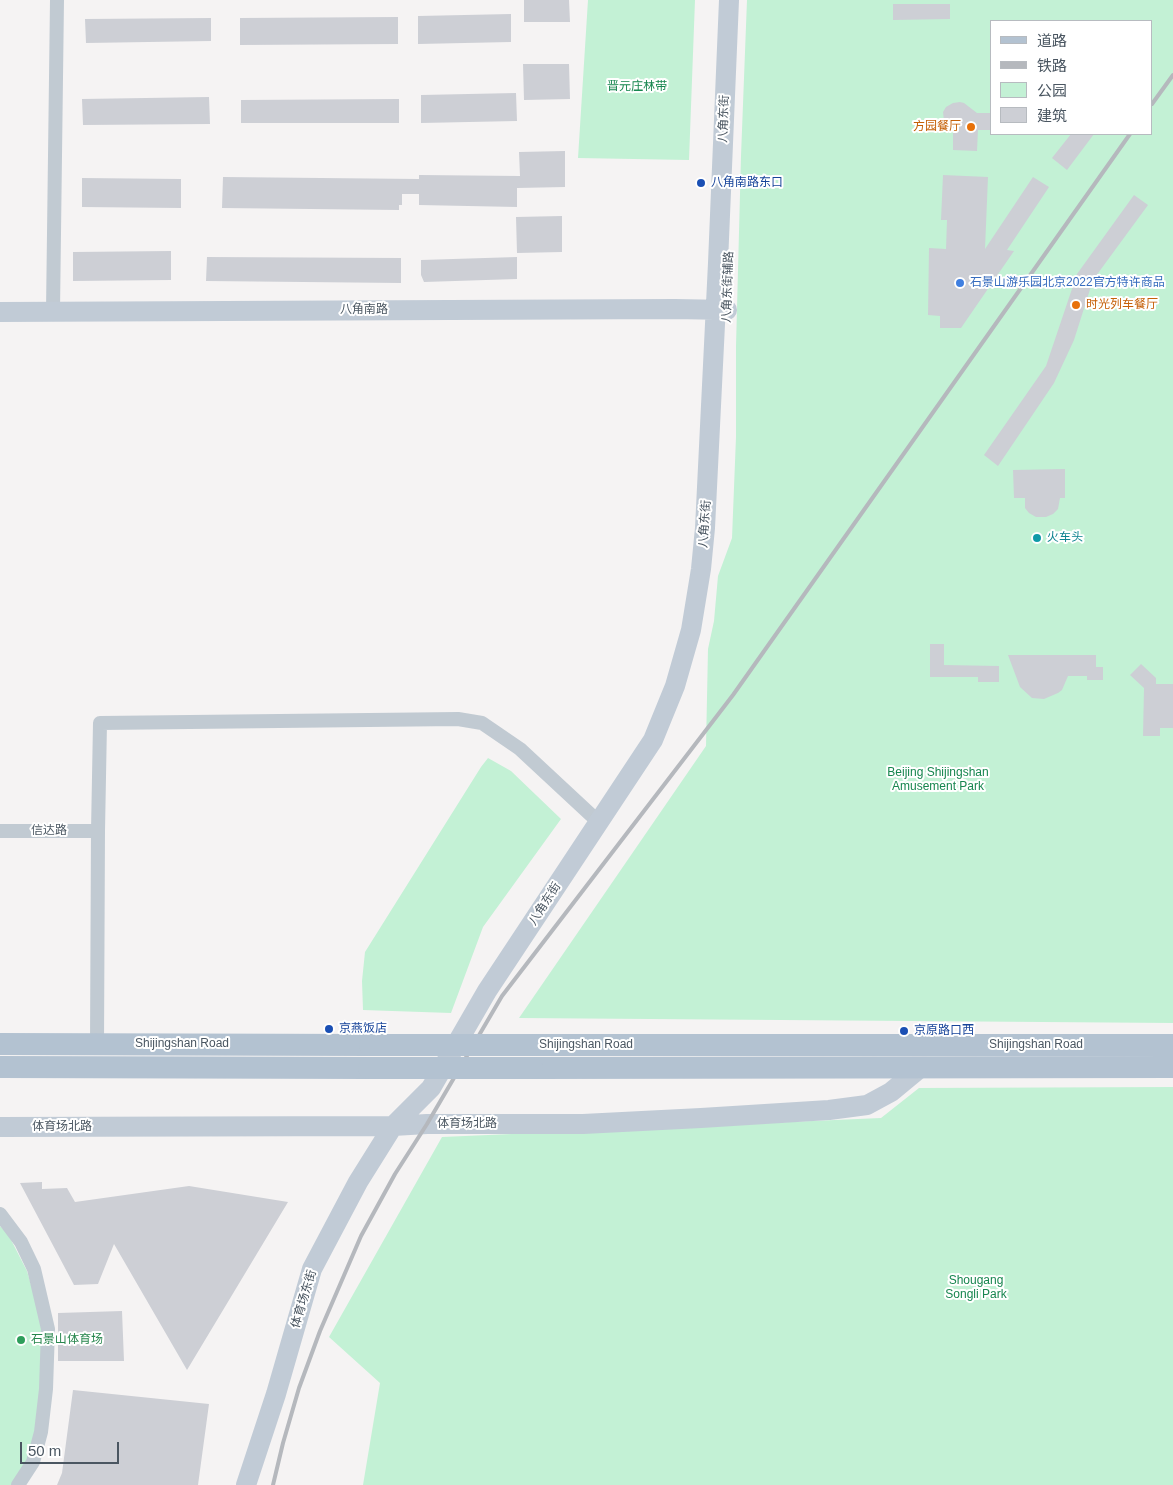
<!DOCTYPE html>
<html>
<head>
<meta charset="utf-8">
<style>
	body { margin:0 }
	#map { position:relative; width:1173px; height:1485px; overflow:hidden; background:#f5f3f3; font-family:Arial,"Noto Sans SC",sans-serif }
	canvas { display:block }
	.legend { position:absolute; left:990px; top:20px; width:162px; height:115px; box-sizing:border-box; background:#fff; border:1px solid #b7bbc0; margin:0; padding:6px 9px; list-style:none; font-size:15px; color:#4a5661 }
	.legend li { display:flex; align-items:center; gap:10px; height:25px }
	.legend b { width:25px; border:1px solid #b7bbc0 }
	.scale { position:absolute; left:20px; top:1442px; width:99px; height:22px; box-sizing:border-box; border:2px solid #4a5661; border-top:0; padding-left:6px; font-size:15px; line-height:18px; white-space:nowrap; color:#4a5661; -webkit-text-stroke:4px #fff; paint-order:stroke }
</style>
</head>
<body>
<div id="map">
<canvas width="1173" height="1485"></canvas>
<ul class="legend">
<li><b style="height:6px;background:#b3c2d1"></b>道路</li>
<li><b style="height:6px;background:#b5b8bd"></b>铁路</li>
<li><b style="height:14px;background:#c3f1d5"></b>公园</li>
<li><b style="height:14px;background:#cdcfd5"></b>建筑</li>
</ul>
<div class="scale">50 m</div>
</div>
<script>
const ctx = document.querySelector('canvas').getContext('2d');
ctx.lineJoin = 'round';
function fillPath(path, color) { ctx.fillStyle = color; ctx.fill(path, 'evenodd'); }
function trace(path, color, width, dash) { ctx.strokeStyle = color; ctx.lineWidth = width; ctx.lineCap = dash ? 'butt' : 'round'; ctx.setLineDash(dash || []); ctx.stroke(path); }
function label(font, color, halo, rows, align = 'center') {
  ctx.font = font + ' Arial,"Noto Sans SC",sans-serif'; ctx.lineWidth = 4; ctx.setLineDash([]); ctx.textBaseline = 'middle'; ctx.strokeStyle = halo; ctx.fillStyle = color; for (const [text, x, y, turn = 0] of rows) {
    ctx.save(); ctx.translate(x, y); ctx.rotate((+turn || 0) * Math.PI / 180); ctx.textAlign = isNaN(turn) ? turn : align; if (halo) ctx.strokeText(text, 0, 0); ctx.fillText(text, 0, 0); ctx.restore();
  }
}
const green = new Path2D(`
	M 588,0 L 695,0 L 689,160 L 578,158 Z
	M 747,0 L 1173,0 L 1173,1023 L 519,1018 L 706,746 L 708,649 L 714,621 L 718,576 L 732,538 L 736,437 L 736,346 L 741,156 ZM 992,21 L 1152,21 L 1152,134 L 992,134 Z
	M 488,758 L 511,771 L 561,819 L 483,927 L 451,1013 L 363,1010 L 362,981 L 365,952 L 481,767 Z
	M 1173,1087 L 1173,1485 L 363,1485 L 380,1383 L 329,1337 L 442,1137 L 881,1118 L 919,1088 Z
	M 0,1226 L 8,1234 L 27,1271 L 41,1318 L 43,1362 L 40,1418 L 30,1457 L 15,1485 L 0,1485 Z`);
const building = new Path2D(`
	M 524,0 L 569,0 L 570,22 L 524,22 Z
	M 893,4 L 950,4 L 950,19 L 893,20 Z
	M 511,14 L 511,42 L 418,44 L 418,16 Z
	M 398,17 L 398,44 L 240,45 L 240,18 Z
	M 211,18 L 211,41 L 86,43 L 85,19 Z
	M 523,64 L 569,64 L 570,99 L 524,100 Z
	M 516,93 L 517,121 L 421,123 L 421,95 Z
	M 209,97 L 210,124 L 83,125 L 82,99 Z
	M 399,99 L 399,123 L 241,123 L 241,100 Z
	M 960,102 L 964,103 L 977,113 L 992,113 L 992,130 L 978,130 L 977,151 L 953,150 L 953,128 L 948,125 L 944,121 L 943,112 L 946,107 L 953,103 Z
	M 1071,134 L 1094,134 L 1067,170 L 1052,158 Z
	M 565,151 L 565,187 L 517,188 L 517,207 L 419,205 L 419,194 L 402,194 L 402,205 L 399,205 L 399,210 L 222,208 L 223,177 L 419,179 L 419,175 L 520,176 L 519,152 Z
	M 943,175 L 988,177 L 985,249 L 1033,177 L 1049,187 L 1007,250 L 1014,251 L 961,328 L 940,328 L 940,316 L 928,315 L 929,248 L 946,249 L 947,220 L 941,220 Z
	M 82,178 L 181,179 L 181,208 L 82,207 Z
	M 1134,195 L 1148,205 L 1093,280 L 1074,340 L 1054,383 L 998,466 L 984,455 L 1046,366 L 1077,274 Z
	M 562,216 L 562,252 L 517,253 L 516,217 Z
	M 171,251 L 171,280 L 73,281 L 73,252 Z
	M 207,257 L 401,258 L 401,283 L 206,281 Z
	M 517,257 L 517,279 L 424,282 L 421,275 L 421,260 Z
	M 1065,469 L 1065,498 L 1060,498 L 1058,509 L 1053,514 L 1046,517 L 1036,517 L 1029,513 L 1025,508 L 1025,498 L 1014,498 L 1013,470 Z
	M 930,644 L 944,644 L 944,665 L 999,666 L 999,682 L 978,682 L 978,677 L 930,677 Z
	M 1008,655 L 1096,655 L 1096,667 L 1103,667 L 1103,680 L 1087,680 L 1087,676 L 1068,676 L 1062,690 L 1058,693 L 1044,699 L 1032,698 L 1020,687 Z
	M 1141,664 L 1156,678 L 1156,684 L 1173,684 L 1173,728 L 1160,728 L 1160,736 L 1143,736 L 1144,688 L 1130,675 Z
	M 42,1182 L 42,1189 L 67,1188 L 75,1202 L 189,1186 L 288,1202 L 187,1370 L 114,1244 L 98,1284 L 74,1285 L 20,1183 Z
	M 122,1311 L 124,1361 L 58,1361 L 58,1313 Z
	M 73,1390 L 209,1404 L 198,1485 L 57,1485 L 62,1473 Z`);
const street = new Path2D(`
	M 53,311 L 57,0
	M 0,831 L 98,831
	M 97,1044 L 98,831 L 100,723 L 458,719 L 482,723 L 520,749 L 591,815
	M 0,1214 L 21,1242 L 34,1269 L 48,1329 L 46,1389 L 41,1432 L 33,1462 L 18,1485`);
const secondary = new Path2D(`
	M 0,312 L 675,309 L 727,310
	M 0,1127 L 393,1126 L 427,1124 L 583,1124 L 701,1118 L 829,1110 L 867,1105 L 891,1092 L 920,1068
	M 246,1485 L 276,1394 L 312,1269 L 358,1182 L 393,1126 L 431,1088 L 487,991 L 653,740 L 675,686 L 691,630 L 701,569 L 705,528 L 718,263 L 729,0`);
const primary = new Path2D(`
	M 0,1044 L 370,1045
	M 532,1045 L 1173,1045
	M 0,1067 L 369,1068
	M 532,1068 L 1173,1067`);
const rail = new Path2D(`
	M 1152,104 L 1173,75
	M 273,1485 L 283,1443 L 299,1388 L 320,1331 L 361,1236 L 395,1174 L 427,1124 L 502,996 L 733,695 L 1130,134`);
const primaryBridge = new Path2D(`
	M 370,1045 L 532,1045
	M 369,1068 L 532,1068`);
const markers = [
	[971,127,5,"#e8710a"],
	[701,183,5,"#1a4fb4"],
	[960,283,5,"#3f7fe0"],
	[1076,305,5,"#e8710a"],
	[1037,538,5,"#0f9aa8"],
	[329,1029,5,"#1a4fb4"],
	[904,1031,5,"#1a4fb4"],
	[21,1340,5,"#2e9e5b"]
];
const parkNames = [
	["晋元庄林带",637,87],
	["Beijing Shijingshan",938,773],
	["Amusement Park",938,787],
	["Shougang",976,1281],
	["Songli Park",976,1295]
];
const streetNames = [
	["八角东街",724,119,-88],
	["八角东街辅路",728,287,-88],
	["八角南路",364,310],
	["八角东街",705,524,-86],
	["信达路",49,831],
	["八角东街",545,904,-57],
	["Shijingshan Road",182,1044],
	["Shijingshan Road",586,1045],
	["Shijingshan Road",1036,1045],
	["体育场北路",467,1124],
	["体育场北路",62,1127],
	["体育场东街",304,1299,-73]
];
const foodNames = [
	["方园餐厅",961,127],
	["时光列车餐厅",1086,305,"left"]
];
const transitNames = [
	["八角南路东口",711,183],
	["京燕饭店",339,1029],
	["京原路口西",914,1031]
];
const shopNames = [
	["石景山游乐园北京2022官方特许商品",970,283]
];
const cultureNames = [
	["火车头",1047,538]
];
const leisureNames = [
	["石景山体育场",31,1340]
];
fillPath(green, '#c3f1d5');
fillPath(building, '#cdcfd5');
trace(street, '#c1cad2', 14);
trace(secondary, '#c1cbd6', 20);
trace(primary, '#b3c2d1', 22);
trace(rail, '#b5b8bd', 4);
trace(primaryBridge, '#b3c2d1', 22);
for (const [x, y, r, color] of markers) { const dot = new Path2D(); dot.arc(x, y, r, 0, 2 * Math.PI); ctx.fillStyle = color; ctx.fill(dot); trace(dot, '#fff', 2); }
label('12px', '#17864f', '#fff', parkNames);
label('12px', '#4a5661', '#fff', streetNames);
label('12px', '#c56008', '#fff', foodNames, 'right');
label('12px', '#164399', '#fff', transitNames, 'left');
label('12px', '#366cbe', '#fff', shopNames, 'left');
label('12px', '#0d838f', '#fff', cultureNames, 'left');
label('12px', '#27864d', '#fff', leisureNames, 'left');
</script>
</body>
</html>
